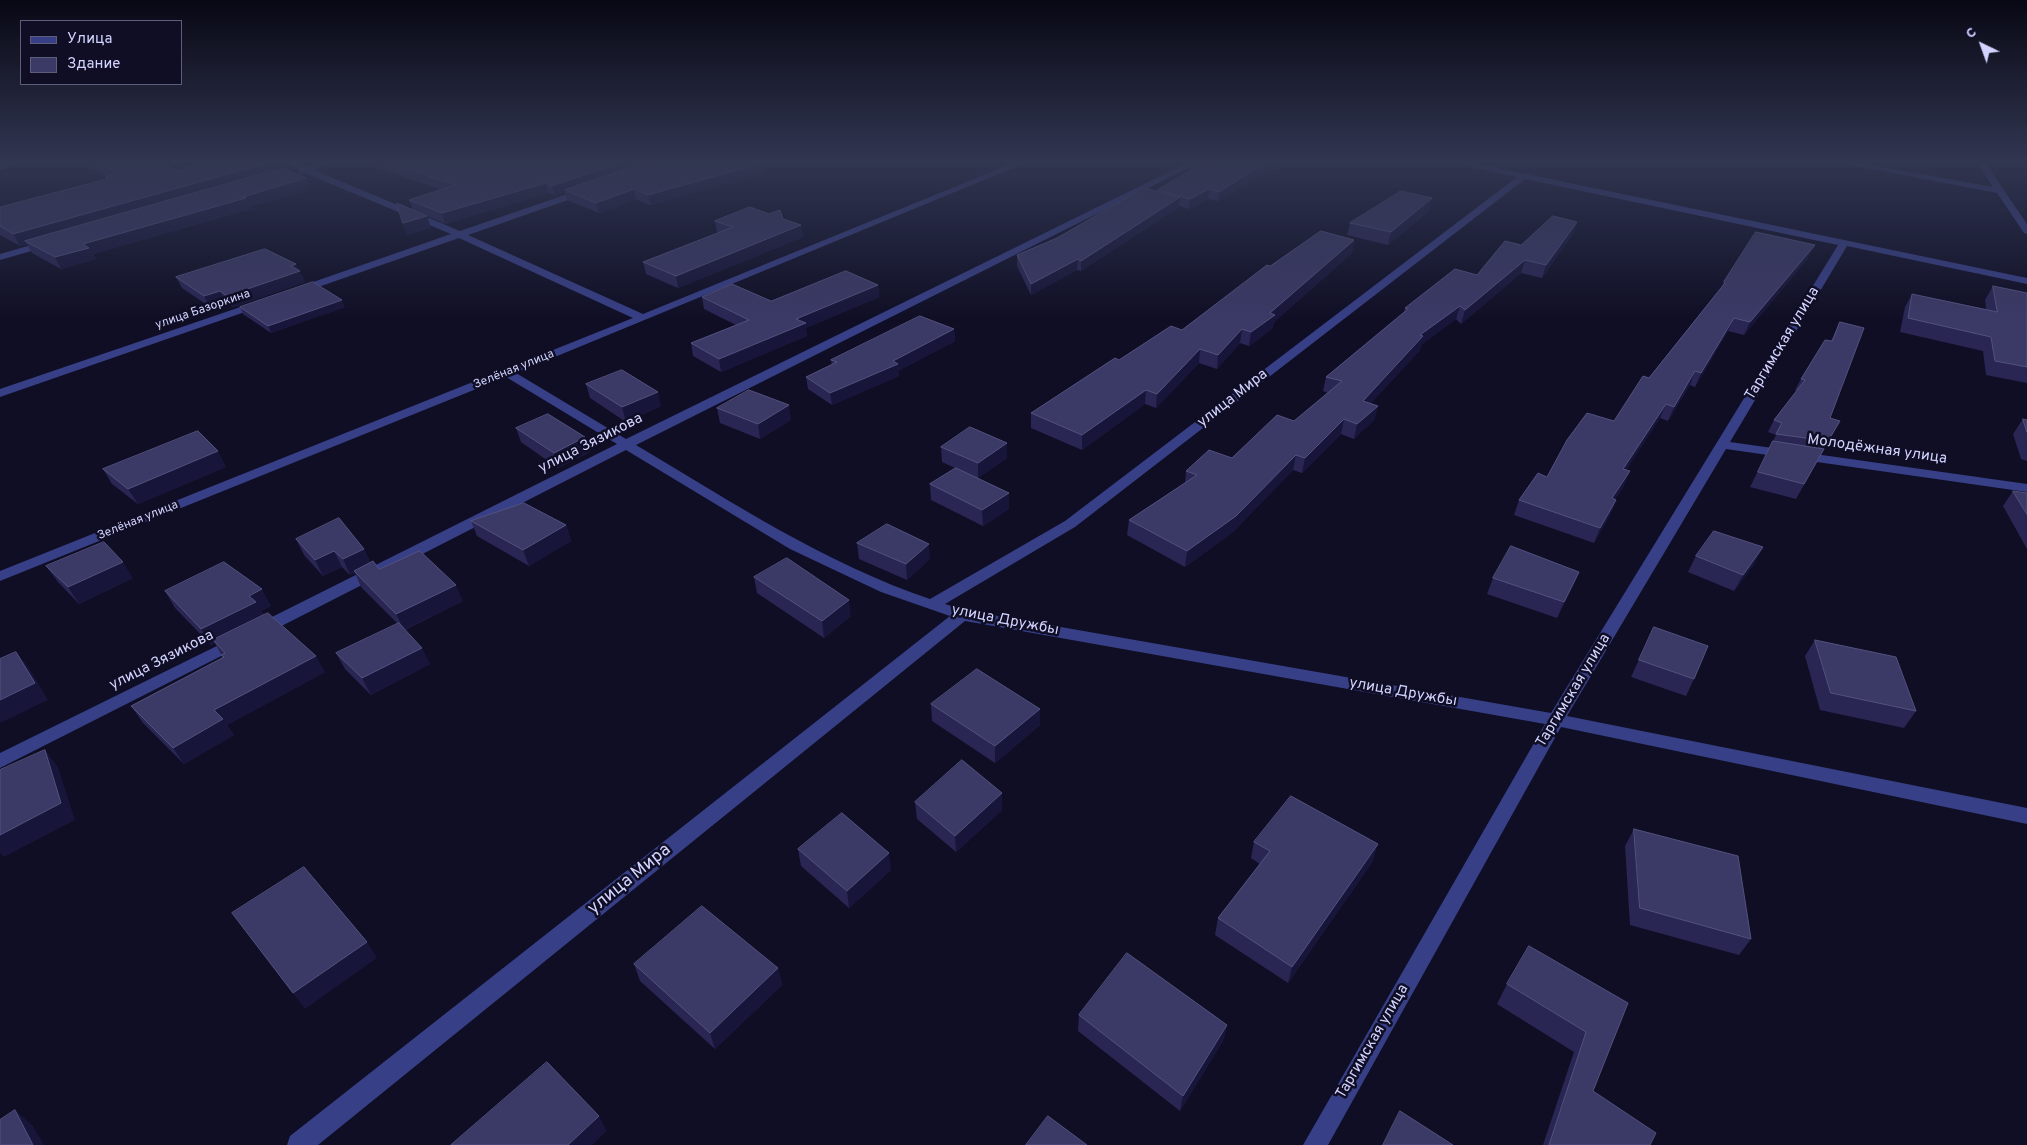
<!DOCTYPE html>
<html>
<head>
<meta charset="utf-8">
<style>
	body { margin:0 }
	#map { position:relative; width:2027px; height:1145px; overflow:hidden; background:#0f0e25; font-family:Overpass,sans-serif }
	canvas { display:block }
	.legend { position:absolute; left:20px; top:20px; width:162px; height:65px; box-sizing:border-box; background:#0f0e25; border:1px solid #5d5d7c; margin:0; padding:6px 9px; list-style:none; font-size:15px; color:#d2d3ff }
	.legend li { display:flex; align-items:center; gap:10px; height:25px }
	.legend b { width:25px; border:1px solid #5d5d7c }
	.north { position:absolute; left:1957px; top:20px; width:50px; height:50px; -webkit-text-stroke:4px #0f0e25; paint-order:stroke; rotate:318deg; font-size:14px; font-weight:700; line-height:20px; text-align:center; color:#d2d3ff }
	.north::after { content:''; display:block; margin:auto; width:18px; height:22px; background:#d2d3ff; clip-path:polygon(50% 0,100% 100%,50% 72%,0 100%) }
</style>
</head>
<body>
<div id="map">
<canvas width="2027" height="1145"></canvas>
<ul class="legend">
<li><b style="height:6px;background:#373f86"></b>Улица</li>
<li><b style="height:14px;background:#3b3966"></b>Здание</li>
</ul>
<div class="north">С</div>
</div>
<script>
const ctx = document.querySelector('canvas').getContext('2d');
ctx.lineJoin = 'round';
function fillPath(path, color) { ctx.fillStyle = color; ctx.fill(path, 'evenodd'); }
function trace(path, color, width, dash) { ctx.strokeStyle = color; ctx.lineWidth = width; ctx.lineCap = dash ? 'butt' : 'round'; ctx.setLineDash(dash || []); ctx.stroke(path); }
function label(font, color, halo, rows, align = 'center') {
  ctx.font = font + ' Overpass,sans-serif'; ctx.lineWidth = 5; ctx.setLineDash([]); ctx.textBaseline = 'middle'; ctx.strokeStyle = halo; ctx.fillStyle = color; for (const [text, x, y, turn = 0] of rows) {
    ctx.save(); ctx.translate(x, y); ctx.rotate((+turn || 0) * Math.PI / 180); ctx.textAlign = isNaN(turn) ? turn : align; if (halo) ctx.strokeText(text, 0, 0); ctx.fillText(text, 0, 0); ctx.restore();
  }
}
const minor = new Path2D(`
	M 15,161 L 30,161 L 0,170 L 0,165 Z
	M 281,161 L 293,161 L 306,167 L 324,161 L 338,161 L 314,170 L 460,231 L 582,189 L 588,189 L 588,193 L 468,235 L 643,314 L 1018,161 L 1030,161 L 516,373 L 626,439 L 1191,161 L 1202,161 L 636,445 C 732,502 824,563 930,599 L 1065,521 L 1517,177 L 1446,161 L 1464,161 L 2027,278 L 2027,284 L 1847,246 L 1730,442 L 2027,484 L 2027,492 L 1726,449 L 1567,716 L 2027,808 L 2027,824 L 1561,727 L 1328,1145 L 1303,1145 L 1545,724 L 965,621 L 318,1145 L 287,1145 L 290,1136 L 950,616 L 881,592 L 790,549 L 626,450 L 266,634 L 260,635 L 254,634 L 252,630 L 254,626 L 617,444 L 506,377 L 0,581 L 0,571 L 633,318 L 459,238 L 301,293 L 293,293 L 292,291 L 293,289 L 451,234 L 305,173 L 299,173 L 299,170 ZM 1525,179 L 1838,245 L 1551,713 L 964,610 L 945,604 L 1075,527 Z
	M 1830,161 L 1850,161 L 1993,187 L 1976,161 L 1984,161 L 2027,224 L 2027,234 L 2024,233 L 1997,193 Z
	M 49,240 L 52,241 L 52,245 L 0,260 L 0,254 Z
	M 261,300 L 266,303 L 265,305 L 0,397 L 0,389 Z
	M 237,636 L 243,637 L 245,641 L 243,645 L 0,768 L 0,753 Z`);
const wall = new Path2D(`
	M 80,161 L 159,161 L 178,171 L 274,171 L 310,189 L 250,207 L 251,209 L 93,254 L 96,259 L 61,269 L 32,253 L 27,244 L 20,246 L 0,235 L 0,207 L 106,179 L 105,177 L 107,177 Z
	M 359,161 L 759,161 L 763,163 L 765,173 L 650,205 L 636,199 L 599,213 L 567,200 L 565,192 L 555,195 L 548,193 L 445,224 L 427,216 L 431,228 L 407,235 L 403,223 L 413,210 L 409,200 L 442,190 Z
	M 1204,161 L 1286,161 L 1273,169 L 1270,169 L 1218,201 L 1208,199 L 1189,209 L 1179,206 L 1179,207 L 1081,271 L 1077,270 L 1031,295 L 1017,266 L 1017,255 L 1057,238 L 1158,192 L 1158,190 L 1205,162 Z
	M 1432,198 L 1429,211 L 1388,245 L 1347,235 L 1350,223 Z
	M 783,219 L 801,225 L 803,237 L 678,288 L 646,274 L 643,262 L 719,233 L 717,232 L 715,221 Z
	M 1577,222 L 1573,234 L 1542,278 L 1521,273 L 1461,324 L 1456,319 L 1421,345 L 1420,350 L 1371,403 L 1378,406 L 1374,420 L 1354,439 L 1341,434 L 1302,473 L 1293,470 L 1233,532 L 1185,567 L 1127,535 L 1129,520 L 1185,483 L 1186,471 L 1232,458 L 1294,421 L 1328,393 L 1323,391 L 1326,377 L 1404,312 L 1405,308 L 1477,275 L 1521,245 Z
	M 1354,240 L 1352,253 L 1274,322 L 1272,329 L 1249,346 L 1240,343 L 1217,369 L 1199,363 L 1156,408 L 1145,404 L 1082,450 L 1031,428 L 1031,413 L 1182,330 L 1270,266 Z
	M 1809,257 L 1744,335 L 1728,331 L 1695,387 L 1690,385 L 1668,421 L 1660,418 L 1626,470 L 1624,486 L 1615,499 L 1616,500 L 1610,515 L 1594,543 L 1514,515 L 1519,500 L 1614,421 L 1721,288 L 1724,282 Z
	M 299,271 L 305,282 L 233,307 L 226,302 L 210,307 L 182,288 L 176,277 Z
	M 878,285 L 879,297 L 806,328 L 807,336 L 721,372 L 693,356 L 691,343 L 736,325 L 704,309 L 702,297 L 771,301 Z
	M 1993,286 L 2027,293 L 2027,383 L 1986,375 L 1983,351 L 1900,332 L 1905,307 L 1912,294 L 1986,309 L 1985,300 Z
	M 240,307 L 345,307 L 271,333 L 243,314 Z
	M 1840,322 L 1830,418 L 1840,421 L 1796,499 L 1750,487 L 1776,435 L 1768,432 L 1774,420 L 1797,391 L 1795,390 L 1801,379 L 1831,341 Z
	M 954,329 L 955,341 L 898,371 L 899,376 L 832,405 L 808,389 L 806,377 L 832,365 L 831,360 Z
	M 586,384 L 661,406 L 626,422 L 590,398 Z
	M 717,408 L 791,420 L 760,439 L 720,423 Z
	M 2023,419 L 2027,420 L 2027,461 L 2021,459 L 2013,434 Z
	M 516,428 L 585,437 L 590,452 L 558,468 L 521,442 Z
	M 1007,443 L 1007,458 L 978,478 L 1009,493 L 1009,509 L 983,526 L 931,500 L 930,484 L 955,468 L 942,462 L 941,447 Z
	M 226,467 L 138,504 L 112,484 L 103,469 Z
	M 2013,491 L 2027,493 L 2027,549 L 2003,506 Z
	M 471,521 L 566,525 L 571,541 L 529,566 L 477,536 Z
	M 296,539 L 364,549 L 370,562 L 379,569 L 463,601 L 405,630 L 430,664 L 371,695 L 345,669 L 336,653 L 398,624 L 361,587 L 355,573 L 350,575 L 342,567 L 323,576 L 304,555 Z
	M 857,543 L 930,559 L 907,580 L 859,559 Z
	M 1696,556 L 1755,563 L 1734,591 L 1688,572 Z
	M 46,566 L 133,578 L 79,604 L 58,582 Z
	M 1579,572 L 1572,588 L 1557,618 L 1487,594 L 1493,578 Z
	M 754,577 L 851,616 L 824,638 L 757,593 Z
	M 165,591 L 271,606 L 261,611 L 264,615 L 325,672 L 227,725 L 234,735 L 184,764 L 143,723 L 131,706 L 223,658 L 215,643 L 211,645 L 175,608 Z
	M 1654,627 L 1694,679 L 1686,696 L 1631,677 Z
	M 1815,640 L 1916,711 L 1904,728 L 1820,710 L 1805,656 Z
	M 931,704 L 1040,725 L 995,763 L 932,721 Z
	M 1002,793 L 1002,810 L 956,852 L 917,819 L 915,802 Z
	M 1634,829 L 1751,939 L 1739,955 L 1630,925 L 1625,846 Z
	M 1254,842 L 1373,861 L 1288,983 L 1215,935 L 1218,918 L 1260,864 L 1251,858 Z
	M 798,849 L 891,870 L 849,908 L 801,866 Z
	M 634,964 L 778,968 L 782,985 L 715,1049 L 640,981 Z
	M 1507,984 L 1628,1003 L 1593,1091 L 1650,1145 L 1543,1145 L 1574,1052 L 1497,1004 Z
	M 1079,1015 L 1227,1025 L 1223,1041 L 1180,1111 L 1078,1031 Z`);
const shadedWall = new Path2D(`
	M 624,161 L 653,161 L 565,190 L 565,192 L 555,195 L 552,186 Z
	M 1268,161 L 1271,161 L 1270,169 L 1218,201 L 1219,192 Z
	M 1274,161 L 1286,161 L 1273,169 Z
	M 271,162 L 276,173 L 25,241 L 27,244 L 20,246 L 13,234 Z
	M 763,163 L 765,173 L 650,205 L 648,195 Z
	M 306,178 L 310,189 L 250,207 L 251,209 L 93,254 L 96,259 L 61,269 L 55,257 L 83,244 Z
	M 546,183 L 548,193 L 445,224 L 442,213 Z
	M 634,189 L 636,199 L 599,213 L 596,203 Z
	M 1209,189 L 1208,199 L 1189,209 L 1190,199 Z
	M 1180,197 L 1179,207 L 1081,271 L 1081,261 Z
	M 1432,198 L 1429,211 L 1388,245 L 1391,232 Z
	M 427,216 L 431,228 L 407,235 L 403,223 Z
	M 1577,222 L 1573,234 L 1542,278 L 1546,265 Z
	M 801,225 L 803,237 L 678,288 L 676,276 Z
	M 1354,240 L 1352,253 L 1274,322 L 1272,329 L 1249,346 L 1251,332 L 1270,313 Z
	M 1815,245 L 1809,257 L 1744,335 L 1750,322 Z
	M 1078,259 L 1077,270 L 1031,295 L 1031,284 Z
	M 1525,260 L 1521,273 L 1461,324 L 1465,310 Z
	M 296,264 L 305,282 L 233,307 L 227,296 Z
	M 878,285 L 879,297 L 806,328 L 807,336 L 721,372 L 719,359 L 796,319 Z
	M 220,291 L 226,302 L 210,307 L 204,296 Z
	M 342,300 L 345,307 L 271,333 L 268,326 Z
	M 1460,306 L 1456,319 L 1421,345 L 1420,350 L 1360,415 L 1363,401 L 1420,335 Z
	M 1734,318 L 1728,331 L 1695,387 L 1701,373 Z
	M 954,329 L 955,341 L 898,371 L 899,376 L 832,405 L 830,393 Z
	M 1242,329 L 1240,343 L 1217,369 L 1218,355 Z
	M 1200,349 L 1199,363 L 1156,408 L 1157,394 Z
	M 1695,371 L 1690,385 L 1668,421 L 1674,407 Z
	M 1146,390 L 1145,404 L 1082,450 L 1082,435 Z
	M 658,392 L 661,406 L 626,422 L 622,407 Z
	M 1666,404 L 1660,418 L 1617,484 L 1623,469 Z
	M 789,405 L 791,420 L 760,439 L 758,424 Z
	M 1378,406 L 1374,420 L 1354,439 L 1357,424 Z
	M 1344,419 L 1341,434 L 1302,473 L 1305,458 Z
	M 585,437 L 590,452 L 558,468 L 554,453 Z
	M 1007,443 L 1007,458 L 978,478 L 978,463 Z
	M 218,451 L 226,467 L 138,504 L 128,489 Z
	M 1296,455 L 1293,470 L 1233,532 L 1185,567 L 1187,551 Z
	M 1630,471 L 1624,486 L 1606,513 L 1612,498 Z
	M 1009,493 L 1009,509 L 983,526 L 982,510 Z
	M 1616,500 L 1610,515 L 1594,543 L 1600,528 Z
	M 566,525 L 571,541 L 529,566 L 523,550 Z
	M 929,544 L 930,559 L 907,580 L 906,564 Z
	M 1763,547 L 1755,563 L 1734,591 L 1743,575 Z
	M 364,549 L 371,565 L 354,571 L 355,573 L 350,575 L 343,559 Z
	M 334,551 L 342,567 L 323,576 L 315,560 Z
	M 123,562 L 133,578 L 79,604 L 68,587 Z
	M 1579,572 L 1572,588 L 1557,618 L 1564,602 Z
	M 456,585 L 463,601 L 404,630 L 396,614 Z
	M 262,589 L 271,606 L 261,611 L 265,618 L 213,640 L 215,643 L 211,645 L 201,629 L 249,596 Z
	M 849,600 L 851,616 L 824,638 L 822,621 Z
	M 422,648 L 430,664 L 371,695 L 362,678 Z
	M 16,652 L 29,668 L 48,700 L 0,723 L 0,700 Z
	M 316,656 L 325,672 L 227,725 L 234,735 L 184,764 L 173,748 L 214,710 Z
	M 1040,709 L 1040,725 L 995,763 L 995,746 Z
	M 45,750 L 58,767 L 75,820 L 4,857 L 0,853 L 0,835 Z
	M 1002,793 L 1002,810 L 956,852 L 955,836 Z
	M 1378,844 L 1373,861 L 1288,983 L 1292,967 Z
	M 889,853 L 891,870 L 849,908 L 847,891 Z
	M 367,942 L 377,958 L 305,1009 L 293,993 Z
	M 778,968 L 782,985 L 715,1049 L 710,1033 Z
	M 1227,1025 L 1223,1041 L 1180,1111 L 1183,1096 Z
	M 15,1110 L 33,1126 L 44,1145 L 33,1145 Z
	M 599,1116 L 607,1131 L 592,1145 L 568,1145 Z`);
const building = new Path2D(`
	M 94,161 L 159,161 L 178,171 L 209,161 L 271,162 L 13,234 L 0,226 L 0,207 L 107,179 L 105,177 L 118,174 Z
	M 383,161 L 624,161 L 552,186 L 546,183 L 442,213 L 409,200 L 455,185 Z
	M 649,161 L 759,161 L 763,163 L 648,195 L 634,189 L 596,203 L 565,190 Z
	M 1206,161 L 1268,161 L 1219,192 L 1209,189 L 1190,199 L 1158,190 Z
	M 283,168 L 306,178 L 243,197 L 246,198 L 83,244 L 89,248 L 55,257 L 25,241 Z
	M 1144,188 L 1180,197 L 1081,261 L 1078,259 L 1031,284 L 1017,255 L 1057,238 Z
	M 1401,191 L 1432,198 L 1391,232 L 1350,223 Z
	M 397,203 L 427,216 L 403,223 Z
	M 750,207 L 769,214 L 780,210 L 783,219 L 801,225 L 676,276 L 643,262 L 733,227 L 715,221 Z
	M 1553,216 L 1577,222 L 1546,265 L 1525,260 L 1465,310 L 1460,306 L 1420,335 L 1423,336 L 1363,401 L 1378,406 L 1357,424 L 1344,419 L 1305,458 L 1296,455 L 1236,516 L 1187,551 L 1129,520 L 1197,475 L 1186,471 L 1209,450 L 1232,458 L 1277,415 L 1294,421 L 1342,381 L 1326,377 L 1408,309 L 1405,308 L 1455,269 L 1477,275 L 1505,241 L 1521,245 Z
	M 1321,231 L 1354,240 L 1270,313 L 1275,315 L 1251,332 L 1242,329 L 1218,355 L 1200,349 L 1157,394 L 1146,390 L 1082,435 L 1031,413 L 1115,358 L 1119,360 L 1171,326 L 1182,330 L 1267,265 L 1270,266 Z
	M 1756,232 L 1815,245 L 1750,322 L 1734,318 L 1701,373 L 1695,371 L 1674,407 L 1666,404 L 1623,469 L 1630,471 L 1612,498 L 1616,500 L 1600,528 L 1519,500 L 1538,473 L 1547,477 L 1567,440 L 1587,413 L 1614,421 L 1643,376 L 1649,378 L 1725,283 L 1724,282 Z
	M 265,249 L 296,264 L 291,266 L 300,271 L 227,296 L 220,291 L 204,296 L 176,277 Z
	M 846,271 L 878,285 L 796,319 L 806,323 L 719,359 L 691,343 L 749,320 L 702,297 L 732,284 L 771,301 Z
	M 313,282 L 342,300 L 268,326 L 240,307 Z
	M 1993,286 L 2027,293 L 2027,367 L 1995,361 L 1991,337 L 1908,318 L 1912,294 L 1997,312 Z
	M 920,316 L 954,329 L 893,361 L 898,364 L 830,393 L 806,377 L 837,362 L 831,360 Z
	M 1840,322 L 1864,328 L 1830,418 L 1840,421 L 1828,441 L 1776,434 L 1782,423 L 1774,420 L 1805,380 L 1801,379 L 1825,340 L 1832,341 Z
	M 622,370 L 658,392 L 622,407 L 586,384 Z
	M 749,390 L 789,405 L 758,424 L 717,408 Z
	M 548,414 L 585,437 L 554,453 L 516,428 Z
	M 2023,419 L 2027,420 L 2027,432 Z
	M 970,427 L 1007,443 L 978,463 L 941,447 Z
	M 198,431 L 218,451 L 128,489 L 103,469 Z
	M 1773,441 L 1824,449 L 1804,484 L 1758,472 Z
	M 956,468 L 1009,493 L 982,510 L 930,484 Z
	M 2013,491 L 2027,493 L 2027,514 Z
	M 524,503 L 566,525 L 523,550 L 471,521 Z
	M 339,518 L 364,549 L 343,559 L 334,551 L 315,560 L 296,539 Z
	M 887,524 L 929,544 L 906,564 L 857,543 Z
	M 1714,531 L 1763,547 L 1743,575 L 1696,556 Z
	M 104,542 L 123,562 L 68,587 L 46,566 Z
	M 1511,546 L 1579,572 L 1564,602 L 1493,578 Z
	M 420,551 L 456,585 L 396,614 L 354,571 L 373,561 L 379,569 Z
	M 787,558 L 849,600 L 822,621 L 754,577 Z
	M 224,562 L 262,589 L 249,596 L 256,602 L 201,629 L 165,591 Z
	M 268,613 L 316,656 L 214,710 L 223,719 L 173,748 L 131,706 L 224,657 L 221,655 L 225,653 L 213,640 Z
	M 399,623 L 422,648 L 362,678 L 336,653 Z
	M 1654,627 L 1708,646 L 1694,679 L 1639,660 Z
	M 1815,640 L 1896,657 L 1916,711 L 1831,693 Z
	M 16,652 L 35,683 L 0,700 L 0,659 Z
	M 977,669 L 1040,709 L 995,746 L 931,704 Z
	M 45,750 L 61,803 L 0,835 L 0,770 Z
	M 962,760 L 1002,793 L 955,836 L 915,802 Z
	M 1291,796 L 1378,844 L 1292,967 L 1218,918 L 1270,851 L 1254,842 Z
	M 842,813 L 889,853 L 847,891 L 798,849 Z
	M 1634,829 L 1738,856 L 1751,939 L 1640,908 Z
	M 304,867 L 367,942 L 293,993 L 232,913 Z
	M 702,906 L 778,968 L 710,1033 L 634,964 Z
	M 1529,946 L 1628,1003 L 1593,1091 L 1656,1133 L 1650,1145 L 1549,1145 L 1586,1032 L 1507,984 Z
	M 1127,953 L 1227,1025 L 1183,1096 L 1079,1015 Z
	M 547,1062 L 599,1116 L 568,1145 L 451,1145 Z
	M 15,1110 L 33,1145 L 0,1145 L 0,1120 Z
	M 1400,1111 L 1453,1145 L 1383,1145 Z
	M 1048,1116 L 1087,1145 L 1026,1145 Z`);
const farStreetnames = [
	["улица Базоркина",203,310,-19],
	["Зелёная улица",514,370,-22],
	["Зелёная улица",138,521,-22]
];
const streetNames = [
	["Таргимская улица",1783,344,-59],
	["улица Мира",1233,399,-38],
	["улица Зязикова",591,444,-27],
	["Молодёжная улица",1877,450,8],
	["улица Дружбы",1005,621,11],
	["улица Зязикова",162,661,-27],
	["Таргимская улица",1574,691,-59],
	["улица Дружбы",1403,693,10],
	["Таргимская улица",1373,1042,-60]
];
const nearStreetnames = [
	["улица Мира",630,880,-39]
];
fillPath(minor, '#373f86');
fillPath(wall, '#292654');
fillPath(shadedWall, '#171539');
fillPath(building, '#3b3966');
trace(building, '#53517e', 1);
const sky = ctx.createLinearGradient(0, 0, 0, 322);
sky.addColorStop(0, '#080814');
sky.addColorStop(0.5, '#313651');
sky.addColorStop(1, '#31365100');
ctx.fillStyle = sky;
ctx.fillRect(0, 0, 2027, 322);
label('12px', '#d2d3ff', '#0f0e25', farStreetnames);
label('15px', '#d2d3ff', '#0f0e25', streetNames);
label('18px', '#d2d3ff', '#0f0e25', nearStreetnames);
</script>
</body>
</html>
